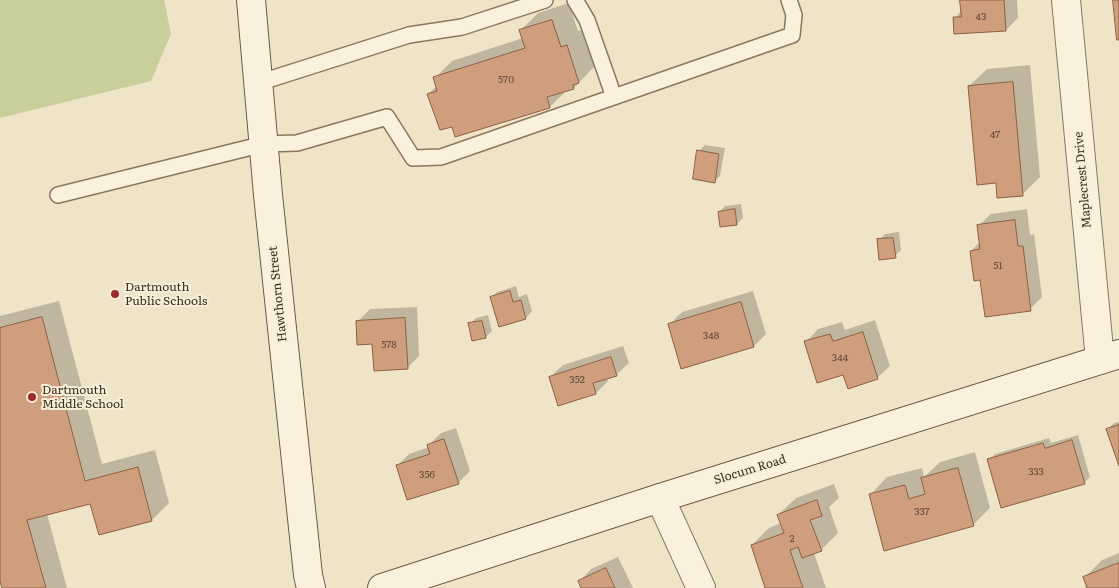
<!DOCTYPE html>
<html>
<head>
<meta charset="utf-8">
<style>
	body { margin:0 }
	canvas { display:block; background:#f0e4c8 }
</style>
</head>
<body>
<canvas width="1119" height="588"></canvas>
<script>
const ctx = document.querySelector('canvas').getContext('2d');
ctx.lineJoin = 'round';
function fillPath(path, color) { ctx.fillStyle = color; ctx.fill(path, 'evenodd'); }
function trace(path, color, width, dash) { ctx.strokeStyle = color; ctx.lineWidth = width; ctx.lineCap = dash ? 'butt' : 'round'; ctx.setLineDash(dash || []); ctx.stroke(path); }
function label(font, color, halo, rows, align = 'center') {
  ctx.font = font + ' Literata,serif'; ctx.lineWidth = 4; ctx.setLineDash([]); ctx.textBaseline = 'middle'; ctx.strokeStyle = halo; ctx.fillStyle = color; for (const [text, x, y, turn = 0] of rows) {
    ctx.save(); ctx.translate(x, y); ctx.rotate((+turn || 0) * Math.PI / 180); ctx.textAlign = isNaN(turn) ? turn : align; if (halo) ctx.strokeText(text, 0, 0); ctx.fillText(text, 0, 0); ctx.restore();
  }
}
const green = new Path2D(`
	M 0,0 L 164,0 L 171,34 L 151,81 L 0,118 Z`);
const shadow = new Path2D(`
	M 962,0 L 1017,0 L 1018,18 L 1006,30 L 955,18 L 962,10 Z
	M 569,3 L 578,31 L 585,29 L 596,65 L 591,70 L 574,88 L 567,90 L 550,107 L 456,136 L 453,125 L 428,94 L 437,86 L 435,78 L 452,61 L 523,38 L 521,30 L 538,13 Z
	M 1030,65 L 1040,177 L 1023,194 L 997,182 L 969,86 L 987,69 Z
	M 705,145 L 725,148 L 720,176 L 714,182 L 699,151 Z
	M 741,204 L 743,218 L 737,224 L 719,212 L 725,206 Z
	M 1027,209 L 1030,235 L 1034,234 L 1042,297 L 1030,309 L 981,279 L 971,251 L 980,242 L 978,226 L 991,214 Z
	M 899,232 L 901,250 L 895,256 L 879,240 L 885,234 Z
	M 516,286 L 519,297 L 527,294 L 532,311 L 526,318 L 491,298 L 497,292 Z
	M 753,291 L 766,334 L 754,346 L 670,324 L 682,312 Z
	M 59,301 L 102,464 L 155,450 L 169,503 L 152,520 L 91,502 L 47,514 L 67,588 L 3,588 L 0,577 L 0,316 Z
	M 417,307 L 419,356 L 407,368 L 374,343 L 357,322 L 370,309 Z
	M 488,315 L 492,331 L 486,337 L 470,324 L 476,318 Z
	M 875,320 L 890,366 L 877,378 L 844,373 L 806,342 L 818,329 L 842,322 L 845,330 Z
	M 623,346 L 629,363 L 616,375 L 607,378 L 608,381 L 596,393 L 559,404 L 550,377 L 563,365 Z
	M 1119,422 L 1119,462 L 1108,429 L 1114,423 Z
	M 456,428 L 470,471 L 458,483 L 397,466 L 409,454 L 429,447 L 429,445 L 441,433 Z
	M 1078,435 L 1090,477 L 1084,483 L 989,460 L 995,454 L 1049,438 L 1051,443 Z
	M 975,452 L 990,508 L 973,525 L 870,495 L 887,477 L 922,468 L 924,477 L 940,462 Z
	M 834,484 L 839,498 L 829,507 L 838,533 L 821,550 L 814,553 L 826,588 L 764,588 L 766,586 L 752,545 L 769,528 L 781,523 L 778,515 L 796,498 Z
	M 1119,553 L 1119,588 L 1085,588 L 1088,585 L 1085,577 L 1102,560 Z
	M 618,557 L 633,588 L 582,588 L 579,582 L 591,569 Z`);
const building = new Path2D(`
	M 960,0 L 1004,0 L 1006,31 L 954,34 L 953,17 L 961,17 Z
	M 1113,0 L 1119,0 L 1119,40 L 1117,40 Z
	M 552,20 L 561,47 L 567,45 L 579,83 L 573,85 L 574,89 L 547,97 L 550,108 L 455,137 L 452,127 L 440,130 L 427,94 L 437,91 L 433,77 L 525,48 L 519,30 Z
	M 1013,82 L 1023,196 L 997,198 L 996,183 L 977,185 L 968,86 Z
	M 697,150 L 719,154 L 715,183 L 693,179 Z
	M 735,209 L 737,225 L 720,227 L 718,212 Z
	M 1015,220 L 1018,246 L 1023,246 L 1031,311 L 985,317 L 980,280 L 974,281 L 970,251 L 980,249 L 977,225 Z
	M 893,238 L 896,258 L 879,260 L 877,239 Z
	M 510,291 L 513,302 L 521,300 L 526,319 L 499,327 L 490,297 Z
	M 741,302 L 754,347 L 681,369 L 668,324 Z
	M 42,317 L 85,481 L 138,467 L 152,521 L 99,535 L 90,504 L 27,520 L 46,588 L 2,588 L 0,582 L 0,328 Z
	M 405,318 L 408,369 L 374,371 L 372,344 L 357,345 L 356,321 Z
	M 482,321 L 486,338 L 472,341 L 468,323 Z
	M 863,332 L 878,379 L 848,389 L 843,375 L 817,383 L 804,341 L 830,334 L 833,341 Z
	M 611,357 L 617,376 L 593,383 L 596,394 L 558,406 L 549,377 Z
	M 1119,425 L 1119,466 L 1106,429 Z
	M 444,439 L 459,484 L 407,500 L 396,465 L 430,454 L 427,445 Z
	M 1072,440 L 1085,484 L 1001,508 L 987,459 L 1043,443 L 1045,448 Z
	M 958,468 L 974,526 L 884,551 L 869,494 L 905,485 L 909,499 L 925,494 L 921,478 Z
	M 817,500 L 822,516 L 810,520 L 822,551 L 802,558 L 798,547 L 790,550 L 803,588 L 765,588 L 751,545 L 784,533 L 777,515 Z
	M 1119,563 L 1119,588 L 1087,588 L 1083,577 Z
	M 606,568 L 615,588 L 581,588 L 578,581 Z`);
const service = new Path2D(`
	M 575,0 L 587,20 L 614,97
	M 258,83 L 409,35 L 462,27 L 545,0
	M 58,195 L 264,144 L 297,143 L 387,117 L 413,158 L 441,157 L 792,35 L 794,15 L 789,0`);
const minor = new Path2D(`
	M 1066,0 L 1100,360
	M 660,498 L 701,588`);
const secondary = new Path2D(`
	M 251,0 L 268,195 L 308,575 L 311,588
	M 382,588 L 660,498 L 1119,354`);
const markers = [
	[115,294,5,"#9e2a2b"],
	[32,397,5,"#9e2a2b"]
];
const numberNames = [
	["43",981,17],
	["570",506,80],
	["47",995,135],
	["51",998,266],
	["348",711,336],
	["578",389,345],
	["344",840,358],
	["352",577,380],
	["333",1036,472],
	["356",427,475],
	["337",922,512],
	["2",792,539]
];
const streetNames = [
	["Maplecrest Drive",1083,180,-95],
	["Hawthorn Street",278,294,-96],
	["Slocum Road",750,470,-17]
];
const poiNames = [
	["Dartmouth",125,287],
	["Public Schools",125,301],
	["Dartmouth",42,390],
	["Middle School",42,404]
];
fillPath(green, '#c9cf9b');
fillPath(shadow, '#0003');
fillPath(building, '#cf9f7d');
trace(building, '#8d5f41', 1);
trace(service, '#8d765c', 18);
trace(minor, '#8d765c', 30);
trace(secondary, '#6f573f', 30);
trace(service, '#faf1dc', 15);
trace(minor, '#faf1dc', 28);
trace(secondary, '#faf1dc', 28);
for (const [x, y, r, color] of markers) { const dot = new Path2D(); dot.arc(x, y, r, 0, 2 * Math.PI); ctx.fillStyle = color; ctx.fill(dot); trace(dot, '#f7eed8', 2); }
label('10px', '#624a37', null, numberNames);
label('12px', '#3d2e20', '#f7eed8', streetNames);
label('12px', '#3d2e20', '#f7eed8', poiNames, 'left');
</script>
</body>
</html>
